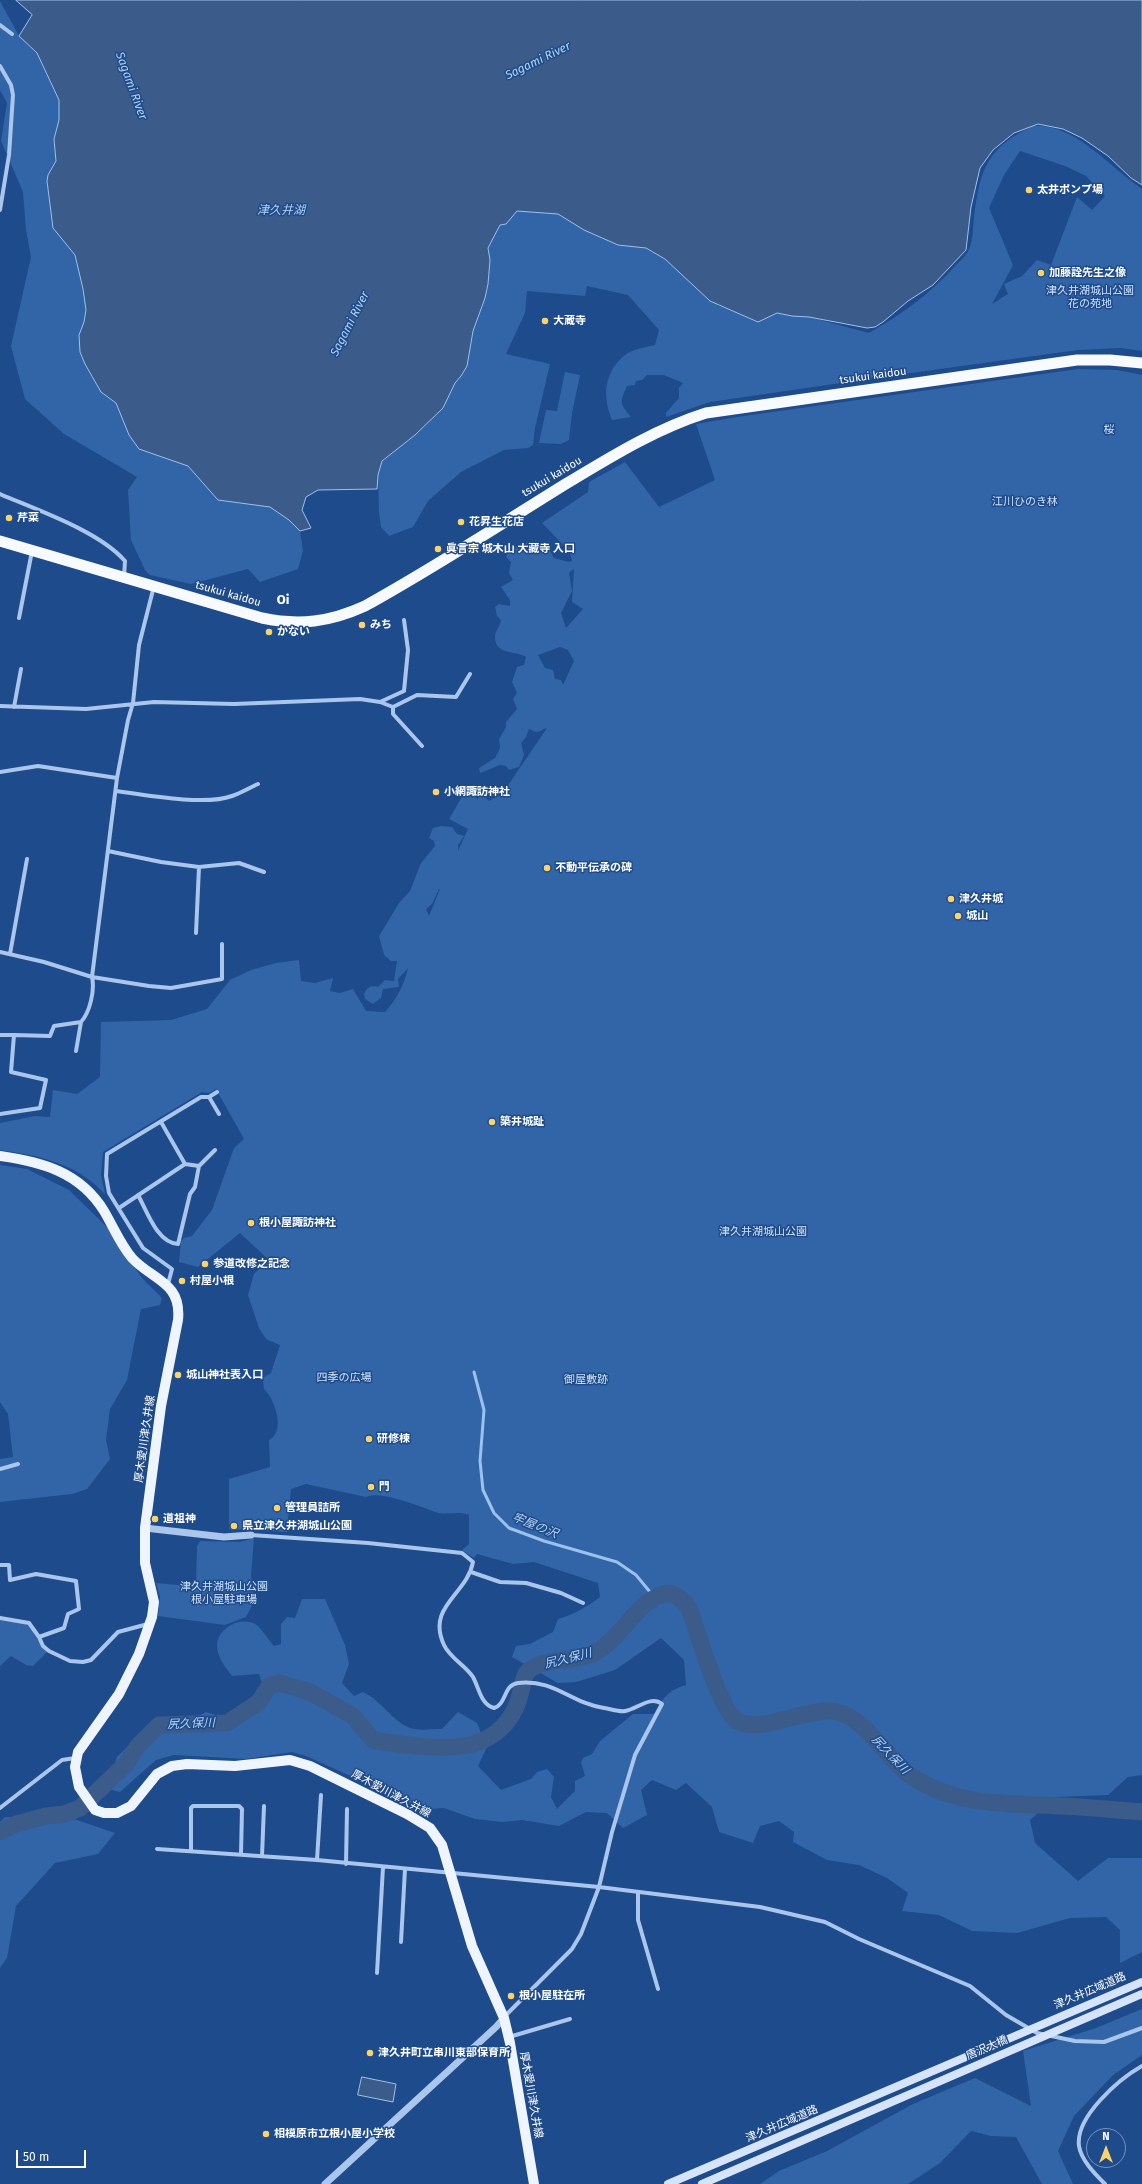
<!DOCTYPE html>
<html>
<head>
<meta charset="utf-8">
<style>
	body { margin:0 }
	#map { position:relative; width:1142px; height:2184px; overflow:hidden; background:#1e4b8b; font-family:"Fira Sans",sans-serif }
	canvas { display:block }
	.north { position:absolute; left:1086px; top:2128px; width:40px; height:40px; box-sizing:border-box; background:#1e4b8b; border:1px solid #7893b9; border-radius:50%; rotate:0deg; font-size:11px; font-weight:700; line-height:16px; text-align:center; color:#fff }
	.north::after { content:''; display:block; margin:auto; width:14px; height:18px; background:#fbd369; clip-path:polygon(50% 0,100% 100%,50% 72%,0 100%) }
	.scale { position:absolute; left:16px; top:2150px; width:70px; height:18px; box-sizing:border-box; border:2px solid #fff; border-top:0; padding-left:5px; font-size:12px; line-height:14px; white-space:nowrap; color:#fff; -webkit-text-stroke:3px #1e4b8b; paint-order:stroke }
</style>
</head>
<body>
<div id="map">
<canvas width="1142" height="2184"></canvas>
<div class="north">N</div>
<div class="scale">50 m</div>
</div>
<script>
const ctx = document.querySelector('canvas').getContext('2d');
ctx.lineJoin = 'round';
function fillPath(path, color) { ctx.fillStyle = color; ctx.fill(path, 'evenodd'); }
function trace(path, color, width, dash) { ctx.strokeStyle = color; ctx.lineWidth = width; ctx.lineCap = dash ? 'butt' : 'round'; ctx.setLineDash(dash || []); ctx.stroke(path); }
function label(font, color, halo, rows, align = 'center') {
  ctx.font = font + ' "Fira Sans","Noto Sans JP",sans-serif'; ctx.lineWidth = 3; ctx.setLineDash([]); ctx.textBaseline = 'middle'; ctx.strokeStyle = halo; ctx.fillStyle = color; for (const [text, x, y, turn = 0] of rows) {
    ctx.save(); ctx.translate(x, y); ctx.rotate((+turn || 0) * Math.PI / 180); ctx.textAlign = isNaN(turn) ? turn : align; if (halo) ctx.strokeText(text, 0, 0); ctx.fillText(text, 0, 0); ctx.restore();
  }
}
const green = new Path2D(`
	M 0,1 L 19,36 L 37,53 L 59,100 L 59,120 L 54,139 L 56,161 L 48,175 L 47,181 L 50,208 L 77,256 L 80,278 L 88,310 L 119,403 L 190,467 L 272,507 L 292,520 L 300,531 L 303,551 L 298,569 L 260,582 L 248,569 L 191,584 L 150,575 L 145,570 L 131,540 L 128,490 L 137,477 L 64,434 L 25,399 L 11,346 L 31,257 L 26,230 L 23,192 L 1,141 L 7,103 L 0,90 Z
	M 1033,126 C 1075,123 1110,168 1142,189 L 1142,351 L 1121,348 L 1078,350 L 860,380 L 840,377 L 841,383 L 710,402 L 666,417 L 666,413 L 679,398 L 679,388 L 683,383 L 664,375 L 647,375 L 642,380 L 636,381 L 635,385 L 627,386 C 620,402 619,403 631,417 L 612,420 C 602,396 604,372 625,355 C 632,349 647,347 655,345 L 659,330 L 628,295 L 587,286 L 585,296 L 527,291 L 525,313 L 506,354 L 550,364 L 535,428 L 533,445 L 528,448 L 504,450 L 461,472 L 428,501 L 413,527 L 389,536 L 381,527 L 379,512 L 378,475 L 382,461 L 415,435 L 443,408 L 455,383 L 461,376 L 467,366 L 473,331 L 485,298 L 490,260 L 488,248 L 500,225 L 506,224 L 517,211 L 558,214 L 584,230 L 618,245 L 646,248 L 665,259 L 719,306 L 729,308 L 757,322 L 777,313 L 792,316 L 809,317 L 869,333 C 901,315 930,294 955,266 C 960,261 968,254 970,247 C 973,238 973,227 974,217 C 980,170 987,147 1033,126 ZM 1020,151 L 1065,166 L 1086,176 L 1105,196 L 1092,210 L 1077,197 L 1051,265 L 1037,260 L 1022,276 L 1004,284 L 1008,294 L 992,304 L 1013,265 L 989,208 L 1004,175 Z
	M 1078,369 L 1117,370 L 1142,375 L 1142,1775 L 1128,1777 L 1108,1795 L 1056,1797 L 1030,1820 L 1035,1843 L 1078,1881 L 1108,1858 L 1142,1858 L 1142,1952 L 1120,1963 L 1120,1930 L 1106,1917 L 1070,1918 L 1017,1933 L 972,1931 L 939,1915 L 902,1911 L 908,1893 L 887,1878 L 859,1865 L 827,1860 L 793,1842 L 794,1832 L 779,1821 L 760,1826 L 753,1843 L 719,1832 L 712,1807 L 686,1783 L 676,1790 L 652,1780 L 641,1790 L 647,1815 L 623,1828 L 607,1813 L 586,1812 L 559,1826 L 522,1820 L 503,1822 L 475,1819 L 444,1808 L 428,1809 L 390,1796 L 372,1783 L 355,1778 L 306,1756 L 292,1752 L 246,1759 L 174,1755 L 156,1760 L 120,1792 L 107,1789 L 117,1757 L 142,1732 L 168,1729 L 192,1732 L 194,1718 L 206,1712 L 229,1719 L 253,1703 L 263,1687 L 259,1674 L 232,1676 C 226,1668 217,1657 217,1646 C 217,1629 238,1617 253,1623 C 261,1626 268,1640 274,1646 L 281,1644 L 281,1624 L 287,1617 L 295,1618 L 302,1599 L 325,1599 L 345,1645 L 349,1664 L 342,1683 L 354,1696 L 363,1692 C 382,1701 392,1721 410,1728 C 419,1731 433,1729 442,1729 L 458,1712 L 477,1723 L 487,1747 L 478,1766 L 501,1790 L 531,1779 L 537,1772 L 547,1769 L 554,1777 L 551,1797 L 557,1809 L 575,1791 L 575,1781 L 585,1776 L 581,1762 L 583,1758 L 592,1754 L 600,1741 L 633,1714 L 654,1714 C 663,1698 668,1690 686,1685 L 684,1660 L 661,1638 L 615,1670 L 576,1682 L 558,1683 L 512,1657 L 516,1646 L 530,1644 L 553,1632 L 558,1619 C 572,1615 589,1606 600,1597 L 598,1583 L 534,1562 L 513,1564 L 477,1554 L 474,1558 L 462,1550 L 469,1544 L 469,1515 C 458,1510 447,1516 435,1512 C 421,1507 380,1490 366,1497 L 306,1484 L 291,1489 L 287,1532 L 229,1529 L 229,1479 L 270,1467 L 269,1440 C 286,1432 275,1399 264,1389 L 263,1378 L 271,1373 L 280,1345 L 266,1339 L 259,1328 L 248,1295 L 254,1274 L 269,1260 L 240,1233 L 198,1267 L 179,1262 L 181,1241 L 184,1238 L 192,1236 L 212,1210 L 234,1148 L 244,1139 L 216,1089 L 209,1093 L 202,1092 L 103,1152 L 101,1175 L 105,1194 C 76,1163 41,1156 0,1150 L 0,1123 L 35,1116 L 50,1117 L 53,1090 L 77,1094 L 100,1077 L 101,1022 L 171,1020 L 207,1009 L 230,980 L 251,970 L 276,963 L 299,960 L 301,981 L 315,983 L 333,978 L 330,991 L 340,993 L 353,989 L 366,1011 L 385,1012 C 397,999 404,985 408,968 L 398,979 L 399,987 L 383,989 L 381,998 L 373,1004 L 365,999 L 364,994 C 367,987 371,985 378,987 L 385,980 L 394,981 L 397,961 L 391,961 L 384,955 L 379,936 L 399,903 L 410,891 L 421,863 L 435,846 L 434,841 L 429,838 L 433,828 L 441,826 L 452,827 L 457,834 L 464,836 L 458,845 L 458,851 L 468,829 L 449,819 L 467,788 L 477,799 L 482,794 L 489,801 L 502,794 L 547,728 C 538,730 541,735 529,729 L 526,737 L 521,743 L 524,755 L 519,767 L 509,770 L 506,766 L 500,765 L 480,773 L 479,768 L 495,758 L 500,748 L 499,739 L 506,727 L 506,722 L 517,709 L 513,699 L 517,693 L 512,682 L 517,667 L 524,665 L 526,657 C 515,650 494,656 495,635 C 496,630 500,626 501,620 L 497,616 L 495,607 L 499,604 L 510,606 L 510,600 L 501,587 L 513,580 L 509,573 L 511,562 L 506,557 L 510,546 L 521,547 L 528,542 L 538,543 L 541,549 C 549,548 551,552 554,558 L 569,562 L 572,561 L 570,552 L 542,523 L 588,492 L 589,482 L 625,462 L 659,507 L 715,480 L 696,424 L 737,417 ZM 574,569 L 572,602 L 583,609 L 566,628 L 561,613 L 572,591 L 569,573 ZM 560,647 L 568,650 L 574,661 L 563,685 L 561,680 L 555,679 L 553,670 L 545,668 L 538,655 ZM 439,889 L 440,889 L 429,916 L 426,909 L 432,904 Z
	M 565,372 L 580,375 L 572,413 L 569,440 L 561,444 L 539,443 L 546,410 L 557,411 Z
	M 0,1165 L 27,1169 L 69,1190 L 107,1227 L 142,1278 L 162,1298 L 160,1305 L 141,1309 L 127,1380 L 110,1409 L 106,1440 L 110,1459 L 87,1489 L 72,1494 L 0,1502 L 0,1459 L 13,1457 L 8,1414 L 0,1402 Z
	M 254,1538 L 251,1576 L 255,1600 L 246,1617 L 225,1625 L 158,1616 L 160,1597 L 156,1583 L 189,1586 L 196,1583 L 197,1546 L 200,1541 L 240,1542 Z
	M 0,1615 L 4,1619 L 28,1625 L 47,1652 L 33,1666 L 26,1665 L 11,1656 L 0,1666 Z
	M 5,1817 L 74,1819 L 115,1833 L 98,1854 L 55,1863 L 16,1906 L 7,1958 L 0,1968 L 0,1822 Z
	M 1142,2009 L 1142,2055 L 1113,2075 L 1074,2116 L 1058,2151 L 1073,2184 L 1042,2184 L 1016,2137 L 991,2136 L 971,2131 L 940,2163 L 908,2184 L 760,2184 L 779,2171 L 827,2151 L 913,2104 L 975,2078 L 1031,2106 L 1023,2051 L 1096,2028 Z`);
const water = new Path2D(`
	M 16,0 L 1142,0 L 1142,185 L 1131,178 L 1108,156 L 1082,138 L 1063,129 L 1038,124 L 1014,133 L 993,150 L 980,168 L 971,207 L 966,250 L 933,285 L 908,301 L 883,322 L 875,327 L 867,328 L 809,317 L 792,316 L 777,313 L 758,322 L 710,301 L 665,259 L 646,248 L 618,245 L 584,230 L 558,214 L 517,211 L 506,224 L 500,225 L 488,248 L 490,260 L 488,284 L 485,298 L 473,331 L 467,366 L 461,376 L 455,383 L 443,408 L 415,435 L 382,461 L 378,475 L 377,489 L 318,490 L 306,497 L 302,510 L 311,528 L 300,531 L 289,520 L 270,507 L 218,500 L 188,466 L 139,449 L 129,435 L 116,403 L 101,392 L 85,364 L 80,352 L 79,335 L 84,322 L 86,310 L 83,289 L 75,255 L 53,228 L 47,181 L 48,175 L 56,161 L 54,139 L 59,120 L 59,100 L 37,53 L 19,36 L 32,15 Z
	M 362,2077 L 396,2084 L 393,2102 L 358,2095 Z`);
const stream = new Path2D(`
	M 474,1372 L 484,1410 L 480,1461 L 483,1490 L 494,1513 L 509,1528 L 544,1541 L 617,1562 L 636,1575 L 655,1598`);
const river = new Path2D(`
	M 0,1832 L 16,1824 L 46,1816 L 64,1814 L 80,1808 L 126,1764 L 138,1746 L 159,1725 L 227,1723 L 259,1702 L 269,1686 L 279,1683 L 310,1692 L 353,1716 L 373,1740 C 403,1745 454,1753 482,1741 C 504,1731 516,1714 521,1691 C 523,1684 523,1676 528,1671 C 544,1657 578,1663 598,1651 C 622,1637 634,1605 661,1595 C 673,1590 682,1598 689,1608 C 697,1630 719,1709 737,1721 C 760,1735 812,1705 838,1712 C 869,1720 889,1764 917,1780 C 963,1807 1010,1803 1061,1806 C 1088,1807 1115,1810 1142,1812`);
const minor = new Path2D(`
	M 0,25 L 12,34
	M 0,66 L 11,85 L 13,95 L 9,155 L 0,210
	M 0,494 C 37,510 99,531 125,561 L 124,577
	M 19,618 L 32,551
	M 380,702 L 404,691 L 408,650 L 404,620
	M 0,706 L 86,709 L 154,702 L 234,704 L 360,699 L 380,702 L 393,707 L 417,695 L 456,697 L 470,674
	M 14,707 L 21,669
	M 393,707 L 393,714 L 422,746
	M 0,772 L 38,766 L 117,778
	M 116,791 C 145,795 205,806 232,796 C 241,793 249,788 258,784
	M 108,851 L 161,862 L 199,867 L 239,863 L 264,872
	M 196,933 L 199,867
	M 0,952 L 44,962 L 92,977 L 149,986 L 171,988 L 222,979 L 222,944
	M 10,954 L 27,859
	M 0,1035 L 14,1035
	M 76,1051 L 81,1022
	M 209,1097 L 219,1114
	M 0,1114 L 40,1108 L 46,1080 L 11,1072 L 14,1035 L 50,1036 L 54,1026 L 81,1022 C 90,1012 95,990 92,977 L 117,778 L 128,720 L 133,703 L 139,645 L 154,586
	M 185,1164 L 199,1166 L 215,1150
	M 138,1195 C 147,1211 157,1243 178,1244 L 190,1194 L 195,1187 L 199,1166
	M 119,1208 L 185,1164 L 161,1122
	M 168,1284 L 172,1269 L 143,1248 L 109,1193 L 106,1176 L 107,1154 L 201,1097 L 209,1097 L 217,1092
	M 0,1469 L 18,1464
	M 251,1535 L 368,1543 L 462,1553 L 473,1562 C 467,1595 426,1606 444,1645 C 450,1658 465,1665 473,1677 C 479,1688 481,1705 494,1708 C 507,1704 503,1685 518,1683 C 555,1679 570,1703 604,1708 C 611,1709 619,1712 625,1711 C 637,1709 651,1695 662,1704 L 635,1755 L 612,1832 L 599,1887 L 581,1934 L 572,1949 L 504,2017
	M 0,1565 L 9,1565 L 10,1580 L 36,1574 L 76,1581 L 79,1609 L 68,1614 L 64,1628 L 39,1637
	M 471,1572 L 500,1582 L 526,1583 L 561,1593 L 583,1603
	M 0,1618 L 29,1623 L 39,1637 L 43,1646 L 49,1651 L 70,1661 L 83,1662 L 91,1660 L 118,1632 L 148,1624
	M 0,1808 L 62,1760 L 75,1758
	M 157,1849 L 317,1860 L 599,1887 L 760,1907 L 825,1922 L 859,1939 L 970,1986 L 1006,2015 L 1037,2033 L 1075,2041 L 1104,2042 L 1142,2028
	M 191,1851 L 191,1808 L 193,1806 L 239,1806 L 242,1809 L 241,1854
	M 262,1856 L 264,1806
	M 317,1860 L 321,1795
	M 346,1864 L 347,1809
	M 638,1892 L 638,1920 L 658,1989
	M 401,1942 L 405,1869
	M 377,1973 L 383,1867
	M 509,2037 L 570,2019
	M 1105,2184 C 1095,2174 1081,2160 1079,2146 C 1075,2117 1119,2079 1142,2066`);
const tertiary = new Path2D(`
	M 145,1528 L 224,1537 L 251,1535
	M 325,2184 L 496,2027 L 504,2018`);
const secondary = new Path2D(`
	M 668,2184 L 1142,1982
	M 702,2184 L 1142,1994`);
const primary = new Path2D(`
	M 0,1156 C 42,1162 80,1172 104,1211 C 113,1226 120,1244 132,1258 C 152,1280 182,1282 178,1320 L 161,1406 L 145,1528 L 145,1563 L 154,1602 L 152,1617 L 139,1654 L 119,1694 L 78,1752 L 75,1767 L 79,1787 L 95,1810 L 104,1813 L 117,1813 L 131,1806 L 157,1774 L 172,1766 L 187,1764 L 235,1766 L 290,1760 L 310,1766 L 407,1814 L 430,1828 L 442,1845 L 472,1946 L 504,2018 L 510,2043 L 534,2184`);
const trunk = new Path2D(`
	M 0,541 L 262,618 C 299,626 330,622 365,606 C 432,569 498,526 564,485 C 609,458 655,429 706,413 L 1077,360 L 1110,360 L 1142,363`);
const markers = [
	[1029,190,4,"#fbd369"],
	[1041,273,4,"#fbd369"],
	[545,321,4,"#fbd369"],
	[9,518,4,"#fbd369"],
	[461,522,4,"#fbd369"],
	[438,549,4,"#fbd369"],
	[362,625,4,"#fbd369"],
	[269,632,4,"#fbd369"],
	[436,792,4,"#fbd369"],
	[547,868,4,"#fbd369"],
	[951,899,4,"#fbd369"],
	[958,916,4,"#fbd369"],
	[492,1122,4,"#fbd369"],
	[251,1223,4,"#fbd369"],
	[205,1264,4,"#fbd369"],
	[182,1281,4,"#fbd369"],
	[178,1375,4,"#fbd369"],
	[369,1439,4,"#fbd369"],
	[371,1487,4,"#fbd369"],
	[277,1508,4,"#fbd369"],
	[155,1519,4,"#fbd369"],
	[234,1526,4,"#fbd369"],
	[511,1996,4,"#fbd369"],
	[370,2053,4,"#fbd369"],
	[266,2134,4,"#fbd369"]
];
const poiNames = [
	["太井ポンプ場",1037,190],
	["加藤詮先生之像",1049,273],
	["大蔵寺",553,321],
	["芹菜",17,518],
	["花昇生花店",469,522],
	["眞言宗 城木山 大藏寺 入口",446,549],
	["みち",370,625],
	["かない",277,632],
	["小網諏訪神社",444,792],
	["不動平伝承の碑",555,868],
	["津久井城",959,899],
	["城山",966,916],
	["築井城趾",500,1122],
	["根小屋諏訪神社",259,1223],
	["参道改修之記念",213,1264],
	["村屋小根",190,1281],
	["城山神社表入口",186,1375],
	["研修棟",377,1439],
	["門",379,1487],
	["管理員詰所",285,1508],
	["道祖神",163,1519],
	["県立津久井湖城山公園",242,1526],
	["根小屋駐在所",519,1996],
	["津久井町立串川東部保育所",378,2053],
	["相模原市立根小屋小学校",274,2134]
];
const parkNames = [
	["津久井湖城山公園",1090,291],
	["花の苑地",1090,304],
	["桜",1109,430],
	["江川ひのき林",1025,502],
	["津久井湖城山公園",763,1232],
	["四季の広場",344,1378],
	["御屋敷跡",586,1380],
	["津久井湖城山公園",224,1587],
	["根小屋駐車場",224,1600]
];
const streetNames = [
	["tsukui kaidou",873,376,-8],
	["tsukui kaidou",552,477,-31],
	["tsukui kaidou",228,594,16],
	["厚木愛川津久井線",145,1439,-82],
	["厚木愛川津久井線",391,1794,28],
	["津久井広域道路",1090,1991,-23],
	["唐沢大橋",987,2048,-23],
	["厚木愛川津久井線",531,2095,80],
	["津久井広域道路",782,2124,-23]
];
const waterNames = [
	["Sagami River",538,61,-26],
	["Sagami River",131,86,70],
	["津久井湖",281,211],
	["Sagami River",350,324,-63],
	["牢屋の沢",535,1526,22],
	["尻久保川",568,1659,-14],
	["尻久保川",191,1724,-2],
	["尻久保川",890,1755,46]
];
const quarterNames = [
	["Oi",283,600]
];
fillPath(green, '#3165a8');
fillPath(water, '#3b5c8a');
trace(water, '#9dc1ed', 1);
trace(stream, '#9dc1ed', 3);
trace(river, '#3b5c8a', 17);
trace(minor, '#aac6ec', 4);
trace(tertiary, '#aac6ec', 7);
trace(secondary, '#d6e4f9', 8);
trace(primary, '#eff5ff', 10);
trace(trunk, '#f7faff', 11);
for (const [x, y, r, color] of markers) { const dot = new Path2D(); dot.arc(x, y, r, 0, 2 * Math.PI); ctx.fillStyle = color; ctx.fill(dot); trace(dot, '#1e4b8b', 1.5); }
label('bold 11px', '#fff', '#1e4b8b', poiNames, 'left');
label('11px', '#cfe1f9', '#1e4b8b', parkNames);
label('11px', '#fff', '#1e4b8b', streetNames);
label('italic 12px', '#b5d1f3', '#1e4b8b', waterNames);
label('bold 13px', '#fff', '#1e4b8b', quarterNames);
</script>
</body>
</html>
